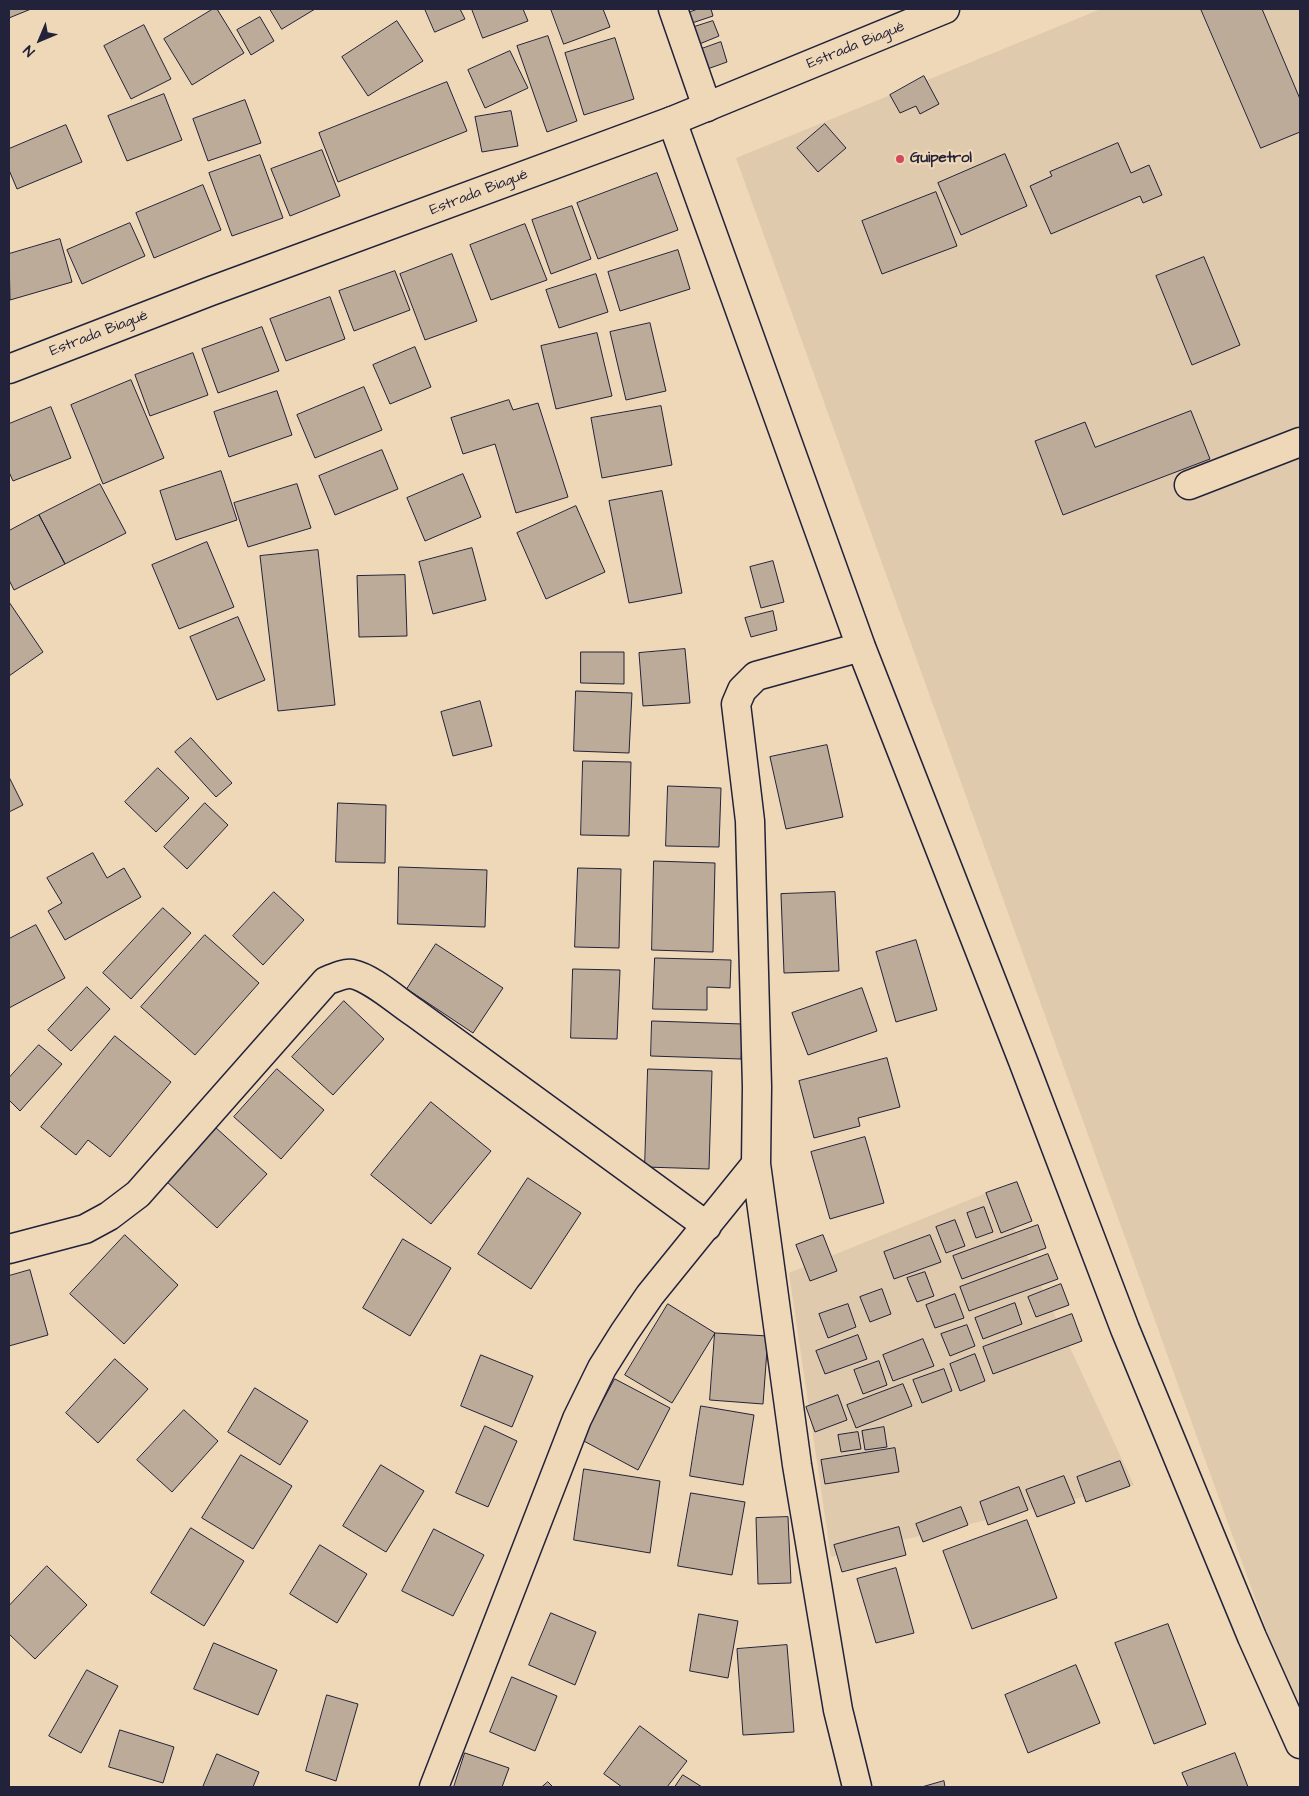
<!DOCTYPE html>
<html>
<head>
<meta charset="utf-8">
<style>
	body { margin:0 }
	#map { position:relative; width:1309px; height:1796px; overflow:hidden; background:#efd8b7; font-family:"Architects Daughter",sans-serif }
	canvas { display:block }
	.frame { position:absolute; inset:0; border:10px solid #22223b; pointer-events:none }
	.north { position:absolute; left:15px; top:15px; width:50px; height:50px; -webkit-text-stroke:4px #efd8b7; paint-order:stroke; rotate:225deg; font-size:14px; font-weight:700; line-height:20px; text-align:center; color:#22223b }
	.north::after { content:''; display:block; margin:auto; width:18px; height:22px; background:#22223b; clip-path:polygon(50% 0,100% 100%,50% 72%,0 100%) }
</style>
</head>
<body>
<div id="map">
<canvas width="1309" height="1796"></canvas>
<div class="frame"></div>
<div class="north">N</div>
</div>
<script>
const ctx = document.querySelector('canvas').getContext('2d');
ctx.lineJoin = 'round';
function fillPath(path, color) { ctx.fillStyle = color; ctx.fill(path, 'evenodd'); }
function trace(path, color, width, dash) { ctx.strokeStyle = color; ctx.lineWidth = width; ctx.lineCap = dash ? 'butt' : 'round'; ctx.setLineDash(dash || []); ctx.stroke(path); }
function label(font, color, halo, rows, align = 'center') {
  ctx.font = font + ' "Architects Daughter",sans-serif'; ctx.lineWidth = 4.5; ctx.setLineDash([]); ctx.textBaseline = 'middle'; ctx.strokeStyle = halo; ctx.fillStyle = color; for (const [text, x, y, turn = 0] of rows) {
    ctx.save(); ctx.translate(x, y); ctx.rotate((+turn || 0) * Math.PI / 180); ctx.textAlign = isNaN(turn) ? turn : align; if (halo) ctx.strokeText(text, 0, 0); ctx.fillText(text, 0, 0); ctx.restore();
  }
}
const built = new Path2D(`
	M 1101,9 L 1300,9 L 1300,1723 L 736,158 Z
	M 996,1189 L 1134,1485 L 831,1557 L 789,1273 Z`);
const building = new Path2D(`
	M 9,9 L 31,9 L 9,18 Z
	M 213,9 L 217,9 L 244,53 L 192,85 L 164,39 Z
	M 270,9 L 315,9 L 282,29 Z
	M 425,9 L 460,9 L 465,19 L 435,32 Z
	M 472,9 L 523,9 L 528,21 L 483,38 Z
	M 551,9 L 603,9 L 610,27 L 564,44 Z
	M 698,9 L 711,9 L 713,16 L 692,23 L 688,13 Z
	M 1201,9 L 1262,9 L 1300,99 L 1300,132 L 1261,148 Z
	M 260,17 L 274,41 L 251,55 L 237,30 Z
	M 397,21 L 423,61 L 368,96 L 342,57 Z
	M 713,21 L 719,36 L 697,45 L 691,28 Z
	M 144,25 L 171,79 L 131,99 L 104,46 Z
	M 548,36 L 577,121 L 547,132 L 517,46 Z
	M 615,38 L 634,99 L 584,115 L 565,53 Z
	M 721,42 L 727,62 L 699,72 L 693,52 Z
	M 510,51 L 528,88 L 485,108 L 468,70 Z
	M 924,76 L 939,104 L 920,114 L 916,106 L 900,113 L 890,95 Z
	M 447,82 L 467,131 L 338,182 L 319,133 Z
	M 164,94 L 182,140 L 127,161 L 108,116 Z
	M 245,100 L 261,143 L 208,161 L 193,119 Z
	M 511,111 L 518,146 L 482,152 L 475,117 Z
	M 825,124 L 846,148 L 818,172 L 797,148 Z
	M 66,125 L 82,162 L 17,189 L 9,170 L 9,149 Z
	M 1118,143 L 1131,173 L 1149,165 L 1162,195 L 1143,203 L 1140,196 L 1051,234 L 1030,186 L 1052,176 L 1050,172 Z
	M 322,150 L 340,196 L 290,216 L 271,169 Z
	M 1005,154 L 1027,206 L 961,235 L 938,183 Z
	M 260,155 L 283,218 L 232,236 L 209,173 Z
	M 657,173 L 678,230 L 598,259 L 577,203 Z
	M 203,185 L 221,230 L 154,258 L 136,213 Z
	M 936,192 L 957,246 L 882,274 L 862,221 Z
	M 572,206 L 591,259 L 551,274 L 532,220 Z
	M 130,223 L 145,256 L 82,284 L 67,250 Z
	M 525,224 L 547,280 L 491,300 L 470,245 Z
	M 60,239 L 72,282 L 10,300 L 9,254 Z
	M 678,250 L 690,289 L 620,311 L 608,272 Z
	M 452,254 L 477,321 L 425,340 L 400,274 Z
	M 1204,257 L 1240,345 L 1192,365 L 1156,276 Z
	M 395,271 L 410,310 L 354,331 L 339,291 Z
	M 596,274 L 608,312 L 559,328 L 546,290 Z
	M 330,297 L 345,339 L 286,361 L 270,319 Z
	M 650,323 L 666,391 L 626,400 L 610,332 Z
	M 262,327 L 279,371 L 218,393 L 202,349 Z
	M 597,333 L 612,396 L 556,409 L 541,346 Z
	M 415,347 L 431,387 L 390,404 L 373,365 Z
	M 193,353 L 208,395 L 150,416 L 135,375 Z
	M 131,380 L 164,458 L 103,484 L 71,405 Z
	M 364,387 L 382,430 L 315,458 L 297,415 Z
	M 277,391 L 292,435 L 229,457 L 214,412 Z
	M 509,400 L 513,410 L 538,403 L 568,497 L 516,513 L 495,444 L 463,454 L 451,418 Z
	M 661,406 L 672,465 L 602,478 L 591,418 Z
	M 51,407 L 71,458 L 13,481 L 9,472 L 9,424 Z
	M 1191,411 L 1210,459 L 1063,515 L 1035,441 L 1085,422 L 1095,447 Z
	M 382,450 L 398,489 L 335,515 L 319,476 Z
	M 221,471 L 237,520 L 176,540 L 160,491 Z
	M 463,474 L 481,517 L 425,541 L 407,498 Z
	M 100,484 L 126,533 L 65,564 L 39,515 Z
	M 297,484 L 311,528 L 248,547 L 234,503 Z
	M 662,491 L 682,593 L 629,603 L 609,501 Z
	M 576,506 L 605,572 L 546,599 L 517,533 Z
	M 39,515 L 65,564 L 14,590 L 9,580 L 9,531 Z
	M 207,542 L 234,607 L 179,629 L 152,565 Z
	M 472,548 L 486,600 L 433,614 L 419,562 Z
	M 318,550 L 335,705 L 278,711 L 260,556 Z
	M 773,561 L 784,602 L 761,608 L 750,567 Z
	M 405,575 L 407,636 L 359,637 L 357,576 Z
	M 9,602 L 43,652 L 9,676 Z
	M 773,611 L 777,630 L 751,637 L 745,618 Z
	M 238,617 L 265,680 L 217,700 L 190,637 Z
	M 685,649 L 690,703 L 643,706 L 639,653 Z
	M 581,652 L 624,652 L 624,684 L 581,683 Z
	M 576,691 L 632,693 L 629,753 L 574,751 Z
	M 480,701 L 492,746 L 453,756 L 441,712 Z
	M 191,738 L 232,783 L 216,797 L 175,752 Z
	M 827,745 L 843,817 L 786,829 L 770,757 Z
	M 583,761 L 631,762 L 629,836 L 581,835 Z
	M 158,768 L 189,798 L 156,832 L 125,802 Z
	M 9,777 L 23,805 L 9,812 Z
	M 668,786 L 721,788 L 719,847 L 666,846 Z
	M 205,803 L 228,825 L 187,869 L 164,847 Z
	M 338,803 L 386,805 L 385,863 L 336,862 Z
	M 93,853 L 107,878 L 124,868 L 141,897 L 65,940 L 48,911 L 62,903 L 47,878 Z
	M 654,861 L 715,863 L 713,952 L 652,950 Z
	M 399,867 L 487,870 L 485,927 L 398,924 Z
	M 578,868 L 621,869 L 619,948 L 575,947 Z
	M 274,892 L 304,920 L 263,965 L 233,936 Z
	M 835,892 L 839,971 L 784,973 L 781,894 Z
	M 163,908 L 191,933 L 131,999 L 103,973 Z
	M 36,925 L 65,978 L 9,1008 L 9,939 Z
	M 205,935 L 259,983 L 195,1055 L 141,1007 Z
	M 916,940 L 937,1010 L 896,1022 L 876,952 Z
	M 436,944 L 503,988 L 473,1033 L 407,989 Z
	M 655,958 L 731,960 L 730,988 L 707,987 L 707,1010 L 653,1009 Z
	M 573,969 L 620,970 L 617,1039 L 571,1038 Z
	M 87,987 L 110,1009 L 71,1051 L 48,1030 Z
	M 862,988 L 877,1031 L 808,1055 L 792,1013 Z
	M 344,1001 L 384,1039 L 333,1095 L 292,1057 Z
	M 652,1021 L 743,1024 L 741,1059 L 651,1056 Z
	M 115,1036 L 171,1082 L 110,1157 L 88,1140 L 76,1155 L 41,1127 Z
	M 39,1045 L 62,1064 L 20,1111 L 9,1100 L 9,1078 Z
	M 887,1058 L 900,1107 L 858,1118 L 860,1126 L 814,1138 L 799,1081 Z
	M 277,1069 L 324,1110 L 281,1159 L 234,1117 Z
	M 648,1069 L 712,1071 L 709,1169 L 645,1167 Z
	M 431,1102 L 491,1151 L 431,1224 L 371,1175 Z
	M 215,1127 L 267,1174 L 217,1228 L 166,1181 Z
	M 865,1137 L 884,1203 L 830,1219 L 811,1152 Z
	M 528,1178 L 581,1213 L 531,1289 L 478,1254 Z
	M 1017,1182 L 1032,1221 L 1001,1233 L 986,1193 Z
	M 984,1207 L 993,1232 L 976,1238 L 967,1213 Z
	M 955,1220 L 965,1246 L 946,1253 L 936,1227 Z
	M 1038,1225 L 1046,1248 L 962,1279 L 953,1256 Z
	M 125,1235 L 178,1285 L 124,1344 L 70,1294 Z
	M 823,1235 L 837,1271 L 810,1281 L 796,1245 Z
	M 930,1235 L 941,1262 L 894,1279 L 884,1252 Z
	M 403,1239 L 451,1268 L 410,1336 L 363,1308 Z
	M 1048,1254 L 1058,1279 L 969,1311 L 960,1287 Z
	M 30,1270 L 48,1335 L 9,1346 L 9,1276 Z
	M 925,1272 L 934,1296 L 917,1302 L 907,1278 Z
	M 1061,1284 L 1069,1305 L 1036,1317 L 1028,1297 Z
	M 882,1289 L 891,1314 L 870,1322 L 860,1297 Z
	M 955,1294 L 964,1318 L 935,1328 L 926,1305 Z
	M 1015,1303 L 1022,1324 L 983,1339 L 975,1318 Z
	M 668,1304 L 715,1333 L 672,1403 L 625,1375 Z
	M 848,1304 L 856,1327 L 828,1338 L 819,1314 Z
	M 1072,1314 L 1082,1341 L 993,1374 L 983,1347 Z
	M 967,1325 L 975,1346 L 950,1356 L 941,1334 Z
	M 715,1333 L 768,1336 L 763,1404 L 710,1400 Z
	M 858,1335 L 867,1359 L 825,1374 L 816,1351 Z
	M 923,1339 L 934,1366 L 893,1381 L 883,1355 Z
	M 975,1354 L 985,1381 L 960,1391 L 950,1364 Z
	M 481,1355 L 533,1376 L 512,1427 L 461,1406 Z
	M 115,1359 L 148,1389 L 98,1443 L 66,1413 Z
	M 879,1361 L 887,1385 L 863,1394 L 854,1370 Z
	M 944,1369 L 952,1391 L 922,1403 L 913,1380 Z
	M 615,1379 L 670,1408 L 638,1470 L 582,1440 Z
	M 903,1384 L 912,1406 L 856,1428 L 847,1405 Z
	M 255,1388 L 308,1421 L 280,1465 L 228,1432 Z
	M 838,1395 L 847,1420 L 815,1432 L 806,1407 Z
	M 701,1406 L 754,1415 L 743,1485 L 690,1476 Z
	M 184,1410 L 218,1441 L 172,1492 L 137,1460 Z
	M 485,1426 L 517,1441 L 488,1507 L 456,1493 Z
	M 884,1427 L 887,1447 L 865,1450 L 862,1431 Z
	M 858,1432 L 861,1449 L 841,1452 L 838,1435 Z
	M 895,1448 L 899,1472 L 825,1484 L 821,1460 Z
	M 241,1455 L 292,1486 L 253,1549 L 202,1518 Z
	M 1120,1461 L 1130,1486 L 1086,1502 L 1077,1477 Z
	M 381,1465 L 424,1491 L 386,1552 L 343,1526 Z
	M 584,1469 L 660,1481 L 650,1553 L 574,1540 Z
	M 1064,1476 L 1075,1503 L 1037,1517 L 1026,1490 Z
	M 1019,1487 L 1028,1510 L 988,1525 L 980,1502 Z
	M 691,1493 L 745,1502 L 732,1575 L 678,1566 Z
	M 961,1507 L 968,1525 L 923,1542 L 916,1524 Z
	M 788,1517 L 791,1583 L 758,1584 L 756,1518 Z
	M 1027,1520 L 1057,1598 L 972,1629 L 943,1551 Z
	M 899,1527 L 906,1555 L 842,1572 L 834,1545 Z
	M 191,1528 L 244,1561 L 204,1626 L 151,1593 Z
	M 434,1529 L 484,1555 L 453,1616 L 402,1591 Z
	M 320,1545 L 367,1574 L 337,1623 L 290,1594 Z
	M 47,1566 L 87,1605 L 35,1659 L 9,1634 L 9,1606 Z
	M 896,1568 L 914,1633 L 876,1643 L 857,1579 Z
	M 551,1613 L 596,1632 L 575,1685 L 529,1665 Z
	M 699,1614 L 738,1621 L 728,1678 L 690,1671 Z
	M 1168,1624 L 1206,1724 L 1154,1744 L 1115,1643 Z
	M 214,1643 L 277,1670 L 258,1715 L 194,1689 Z
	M 787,1645 L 794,1732 L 743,1735 L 737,1649 Z
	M 1076,1665 L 1100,1723 L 1028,1753 L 1005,1695 Z
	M 87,1670 L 118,1686 L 81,1753 L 49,1736 Z
	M 512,1677 L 557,1696 L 535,1751 L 490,1732 Z
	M 327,1695 L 358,1704 L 336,1781 L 306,1771 Z
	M 640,1726 L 687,1761 L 667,1787 L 622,1787 L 604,1774 Z
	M 120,1730 L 174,1747 L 163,1783 L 109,1767 Z
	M 465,1753 L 509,1768 L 502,1787 L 454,1787 Z
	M 1235,1753 L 1248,1787 L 1188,1787 L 1182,1773 Z
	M 217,1754 L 259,1772 L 253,1787 L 203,1787 Z
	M 683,1775 L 702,1787 L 675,1787 Z
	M 944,1781 L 945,1787 L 922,1787 Z
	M 548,1782 L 553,1787 L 542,1787 Z`);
const minor = new Path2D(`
	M 673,9 L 707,107
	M 672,121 L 861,647 L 1023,1061 L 1125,1329 L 1252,1637 L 1300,1744
	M 1189,485 L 1300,442
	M 9,1249 L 85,1229 L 109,1216 L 138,1194 L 326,981 C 334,978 343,973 352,974 C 372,978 398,1002 415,1013 L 707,1226
	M 434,1787 L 577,1419 L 602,1368 L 624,1333 L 650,1295 L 756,1164
	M 857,1787 L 838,1710 L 797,1465 L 756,1164 L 757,1087 L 750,821 L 736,704 L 742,690 L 756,676 L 861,647`);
const major = new Path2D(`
	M 9,369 L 211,291 L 672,121 L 945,9`);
const markers = [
	[900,159,5,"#d1495b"]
];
const streetNames = [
	["Estrada Biagué",856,46,-22],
	["Estrada Biagué",479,193,-21],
	["Estrada Biagué",99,334,-21]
];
const poiNames = [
	["Guipetrol",910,159]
];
fillPath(built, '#e0caae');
fillPath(building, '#bcab98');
trace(building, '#22223b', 1);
trace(minor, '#22223b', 31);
trace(major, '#22223b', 31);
trace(minor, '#efd8b7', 28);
trace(major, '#efd8b7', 28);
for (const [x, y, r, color] of markers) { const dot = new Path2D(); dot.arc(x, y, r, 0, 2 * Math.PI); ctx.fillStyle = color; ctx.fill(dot); trace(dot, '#efd8b7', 2); }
label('15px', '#22223b', '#efd8b7', streetNames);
label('bold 15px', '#22223b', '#efd8b7', poiNames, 'left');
</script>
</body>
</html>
